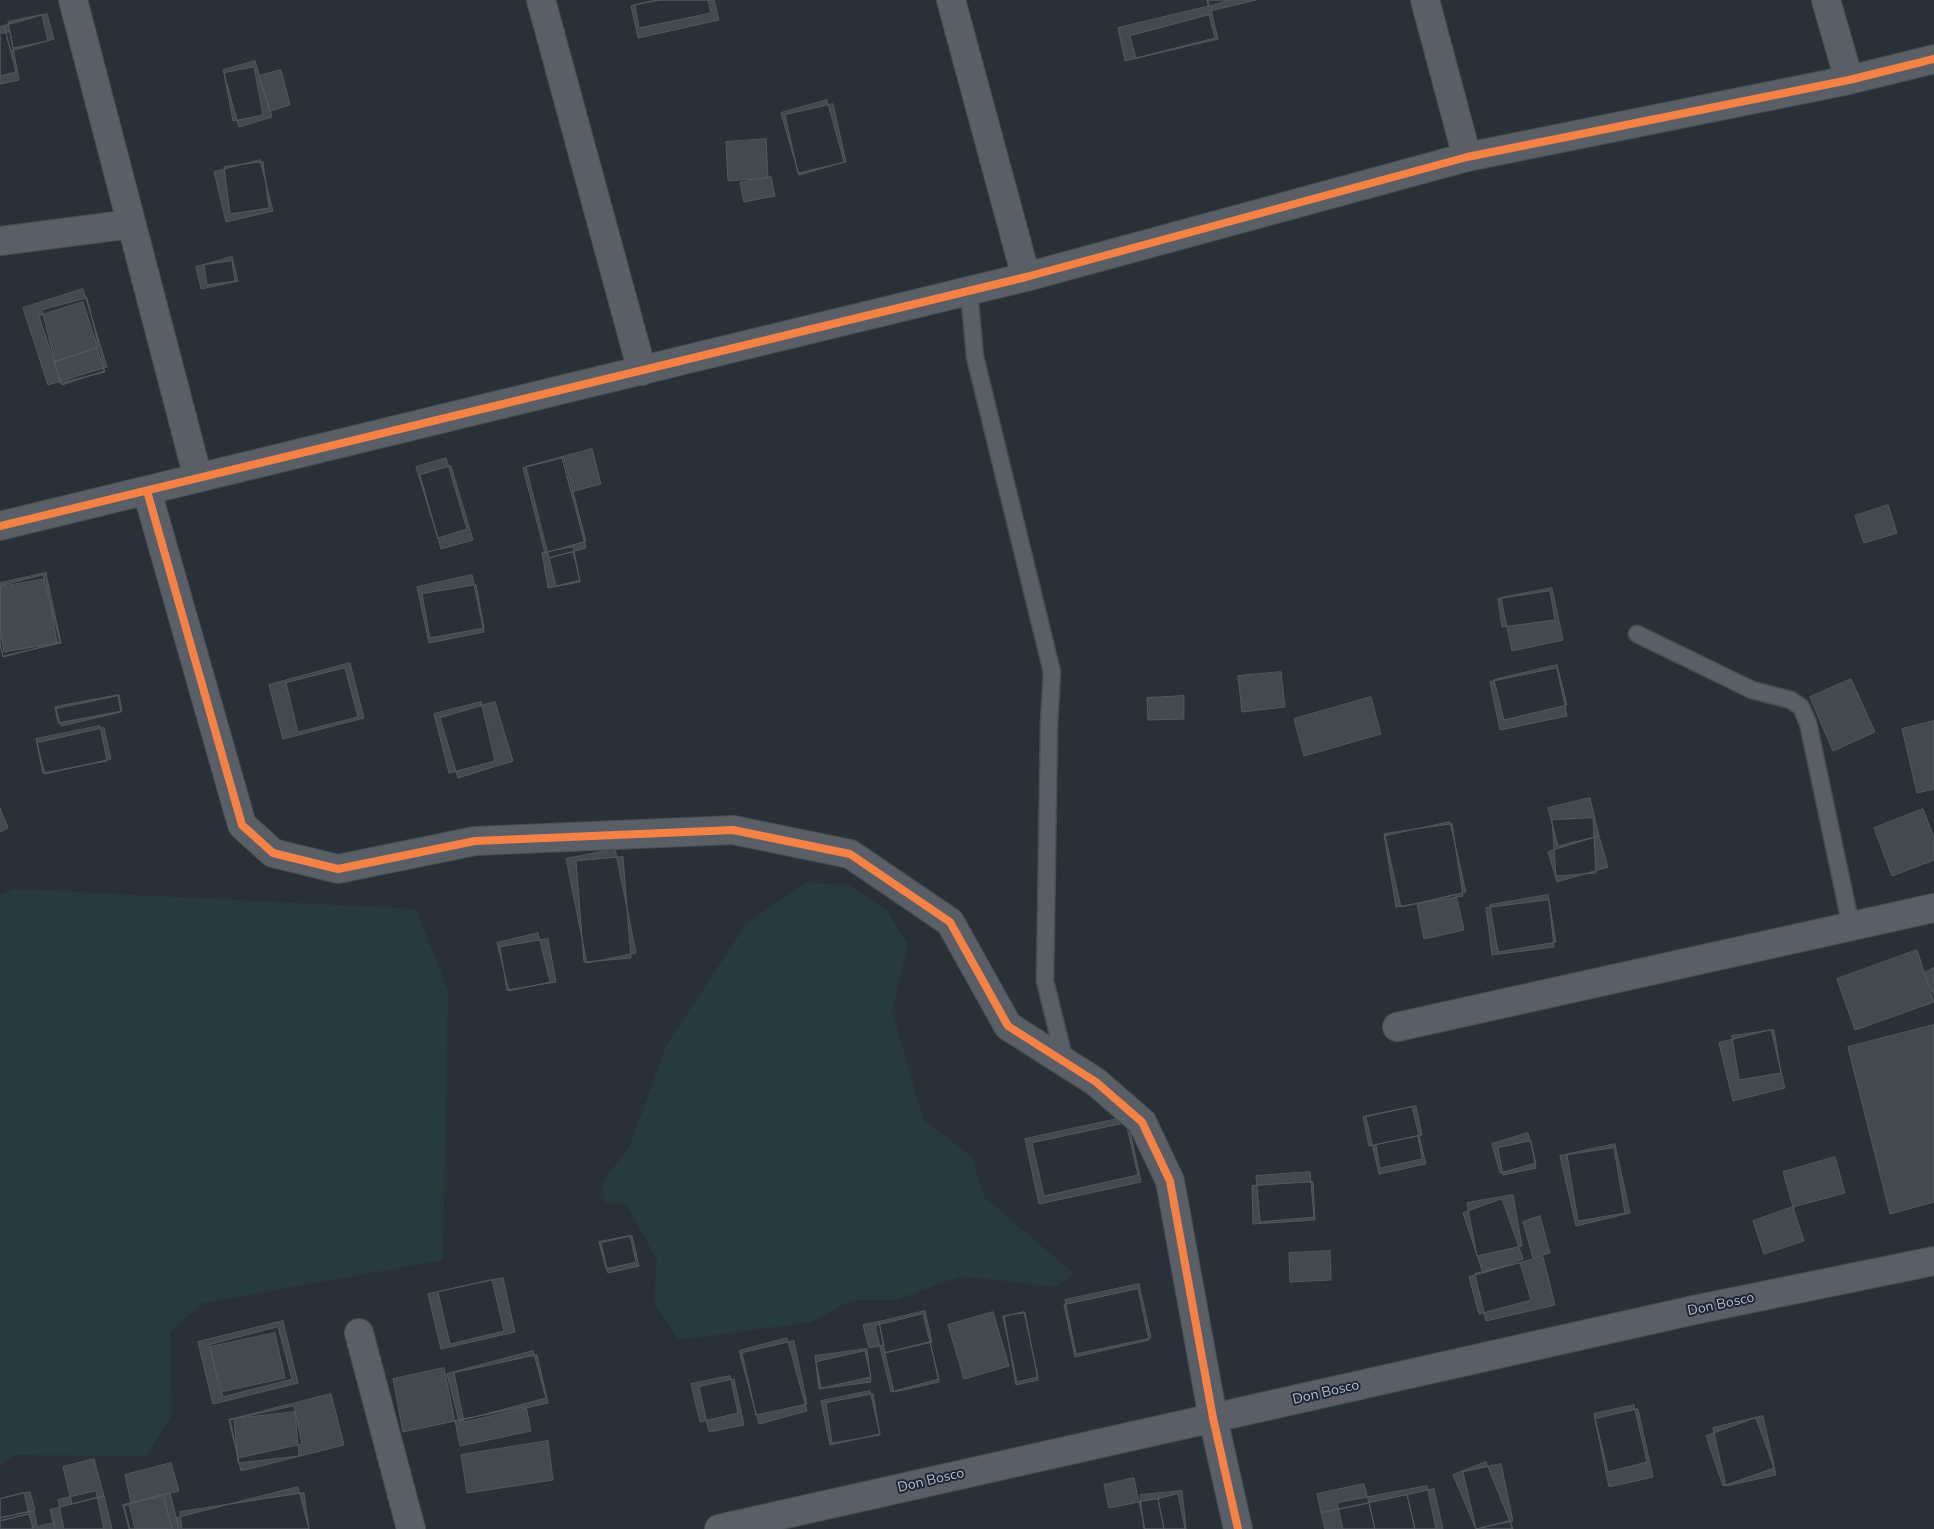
<!DOCTYPE html>
<html>
<head>
<meta charset="utf-8">
<style>
	body { margin:0 }
	canvas { display:block; background:#2a3038 }
</style>
</head>
<body>
<canvas width="1934" height="1529"></canvas>
<script>
const ctx = document.querySelector('canvas').getContext('2d');
ctx.lineJoin = 'round';
function fillPath(path, color) { ctx.fillStyle = color; ctx.fill(path, 'evenodd'); }
function trace(path, color, width, dash) { ctx.strokeStyle = color; ctx.lineWidth = width; ctx.lineCap = dash ? 'butt' : 'round'; ctx.setLineDash(dash || []); ctx.stroke(path); }
function label(font, color, halo, rows, align = 'center') {
  ctx.font = font + ' "Nunito Sans",sans-serif'; ctx.lineWidth = 4; ctx.setLineDash([]); ctx.textBaseline = 'middle'; ctx.strokeStyle = halo; ctx.fillStyle = color; for (const [text, x, y, turn = 0] of rows) {
    ctx.save(); ctx.translate(x, y); ctx.rotate((+turn || 0) * Math.PI / 180); ctx.textAlign = isNaN(turn) ? turn : align; if (halo) ctx.strokeText(text, 0, 0); ctx.fillText(text, 0, 0); ctx.restore();
  }
}
const green = new Path2D(`
	M 805,883 L 849,885 L 887,910 L 908,945 L 892,1011 L 923,1119 L 972,1157 L 984,1197 L 1073,1273 L 1057,1287 L 961,1276 L 896,1300 L 852,1300 L 811,1322 L 678,1340 L 654,1302 L 657,1260 L 626,1204 L 604,1203 L 603,1182 L 630,1145 L 667,1044 L 747,923 Z
	M 15,889 L 416,909 L 448,991 L 443,1260 L 203,1303 L 170,1332 L 172,1414 L 147,1456 L 15,1455 L 0,1465 L 0,895 Z`);
const building = new Path2D(`
	M 657,0 L 708,0 L 711,13 L 639,28 L 635,5 Z
	M 660,0 L 714,0 L 719,20 L 638,38 L 631,6 Z
	M 1207,0 L 1256,0 L 1210,11 Z
	M 1208,0 L 1230,0 L 1210,6 Z
	M 1210,6 L 1218,39 L 1125,61 L 1118,28 Z
	M 47,14 L 54,39 L 11,51 L 4,26 Z
	M 42,15 L 48,41 L 13,48 L 8,22 Z
	M 1209,15 L 1215,38 L 1136,58 L 1130,36 Z
	M 4,26 L 16,72 L 0,76 L 0,27 Z
	M 10,32 L 19,80 L 0,84 L 0,34 Z
	M 255,61 L 272,117 L 239,127 L 223,70 Z
	M 254,67 L 263,115 L 233,121 L 224,73 Z
	M 281,70 L 290,105 L 270,111 L 259,76 Z
	M 827,100 L 844,162 L 799,175 L 781,113 Z
	M 833,104 L 846,162 L 798,173 L 785,115 Z
	M 766,139 L 768,178 L 728,181 L 726,142 Z
	M 260,160 L 273,211 L 226,222 L 214,172 Z
	M 263,162 L 269,208 L 230,214 L 224,167 Z
	M 771,177 L 775,196 L 744,202 L 740,183 Z
	M 232,257 L 238,281 L 201,289 L 196,267 Z
	M 232,261 L 235,281 L 207,285 L 204,265 Z
	M 83,289 L 107,367 L 48,385 L 23,308 Z
	M 87,298 L 105,372 L 60,383 L 42,310 Z
	M 83,302 L 98,348 L 54,362 L 39,316 Z
	M 97,348 L 104,371 L 62,385 L 54,362 Z
	M 592,449 L 601,484 L 571,492 L 562,457 Z
	M 562,457 L 586,548 L 549,558 L 526,467 Z
	M 446,458 L 467,529 L 438,538 L 416,467 Z
	M 564,458 L 586,541 L 545,553 L 523,468 Z
	M 451,466 L 473,540 L 441,549 L 420,475 Z
	M 1888,505 L 1897,533 L 1864,543 L 1855,516 Z
	M 573,547 L 580,582 L 548,588 L 542,553 Z
	M 573,552 L 580,580 L 556,586 L 549,558 Z
	M 46,573 L 61,643 L 3,656 L 0,643 L 0,583 Z
	M 43,575 L 60,642 L 3,657 L 0,644 L 0,586 Z
	M 472,575 L 484,632 L 429,643 L 417,587 Z
	M 46,579 L 57,643 L 4,652 L 0,627 L 0,587 Z
	M 476,585 L 484,628 L 430,638 L 422,594 Z
	M 1552,588 L 1563,640 L 1512,651 L 1501,598 Z
	M 1550,591 L 1555,620 L 1502,627 L 1498,599 Z
	M 350,663 L 364,718 L 283,739 L 269,685 Z
	M 1557,665 L 1567,705 L 1504,720 L 1494,680 Z
	M 345,668 L 358,717 L 298,732 L 286,683 Z
	M 1557,668 L 1567,716 L 1500,730 L 1490,682 Z
	M 1281,672 L 1285,707 L 1242,712 L 1238,676 Z
	M 1851,679 L 1875,732 L 1833,751 L 1810,697 Z
	M 119,695 L 122,711 L 58,723 L 55,707 Z
	M 118,696 L 121,712 L 61,726 L 56,709 Z
	M 1184,696 L 1184,719 L 1148,720 L 1147,698 Z
	M 1371,697 L 1381,734 L 1304,756 L 1294,719 Z
	M 481,702 L 495,761 L 449,773 L 434,714 Z
	M 495,702 L 513,761 L 458,778 L 440,718 Z
	M 1934,721 L 1934,789 L 1917,793 L 1902,729 Z
	M 100,726 L 107,761 L 43,773 L 36,739 Z
	M 104,728 L 111,759 L 45,774 L 37,743 Z
	M 1590,798 L 1599,836 L 1558,846 L 1548,808 Z
	M 0,808 L 8,828 L 0,832 Z
	M 1923,809 L 1934,838 L 1934,860 L 1892,876 L 1874,828 Z
	M 1593,818 L 1596,873 L 1556,876 L 1552,820 Z
	M 1450,822 L 1466,892 L 1401,907 L 1385,836 Z
	M 1452,824 L 1463,896 L 1396,907 L 1384,834 Z
	M 1599,836 L 1608,867 L 1557,882 L 1548,852 Z
	M 615,849 L 636,953 L 587,963 L 566,859 Z
	M 623,857 L 631,958 L 584,962 L 576,861 Z
	M 1456,895 L 1464,930 L 1424,939 L 1417,904 Z
	M 1548,895 L 1556,942 L 1498,952 L 1490,905 Z
	M 1549,900 L 1554,947 L 1492,955 L 1486,908 Z
	M 538,933 L 550,982 L 509,991 L 497,943 Z
	M 548,939 L 556,982 L 507,990 L 500,947 Z
	M 1917,950 L 1934,1002 L 1855,1030 L 1837,979 Z
	M 1934,968 L 1934,995 L 1924,973 Z
	M 1934,1025 L 1934,1202 L 1890,1214 L 1848,1047 Z
	M 1771,1030 L 1785,1088 L 1733,1101 L 1719,1043 Z
	M 1774,1030 L 1781,1073 L 1739,1080 L 1732,1036 Z
	M 1416,1106 L 1422,1135 L 1369,1146 L 1363,1117 Z
	M 1412,1107 L 1426,1164 L 1379,1174 L 1366,1117 Z
	M 1127,1117 L 1141,1182 L 1039,1204 L 1025,1139 Z
	M 1126,1123 L 1138,1175 L 1044,1196 L 1032,1143 Z
	M 1528,1133 L 1536,1163 L 1500,1173 L 1492,1144 Z
	M 1418,1136 L 1422,1159 L 1380,1168 L 1376,1145 Z
	M 1531,1141 L 1536,1168 L 1503,1175 L 1498,1148 Z
	M 1615,1144 L 1630,1213 L 1576,1226 L 1560,1156 Z
	M 1614,1148 L 1625,1213 L 1578,1221 L 1567,1155 Z
	M 1835,1157 L 1845,1193 L 1793,1207 L 1783,1172 Z
	M 1310,1172 L 1314,1217 L 1260,1222 L 1256,1176 Z
	M 1313,1182 L 1315,1220 L 1253,1224 L 1252,1186 Z
	M 1513,1195 L 1522,1246 L 1477,1256 L 1467,1203 Z
	M 1502,1199 L 1523,1259 L 1483,1273 L 1463,1213 Z
	M 1793,1207 L 1804,1241 L 1764,1254 L 1753,1221 Z
	M 1540,1216 L 1550,1253 L 1533,1258 L 1523,1222 Z
	M 630,1236 L 636,1262 L 606,1269 L 599,1242 Z
	M 632,1236 L 639,1266 L 608,1273 L 601,1243 Z
	M 1330,1251 L 1331,1280 L 1290,1282 L 1289,1253 Z
	M 1543,1257 L 1555,1305 L 1486,1321 L 1475,1274 Z
	M 1520,1263 L 1531,1300 L 1479,1314 L 1469,1277 Z
	M 503,1278 L 515,1332 L 441,1349 L 428,1294 Z
	M 492,1280 L 504,1331 L 450,1344 L 438,1292 Z
	M 1139,1284 L 1151,1338 L 1076,1354 L 1065,1300 Z
	M 1138,1289 L 1149,1340 L 1075,1357 L 1064,1305 Z
	M 925,1311 L 932,1342 L 885,1353 L 879,1322 Z
	M 993,1312 L 1009,1366 L 964,1379 L 948,1325 Z
	M 1024,1312 L 1038,1377 L 1017,1382 L 1003,1317 Z
	M 1025,1313 L 1038,1380 L 1016,1385 L 1004,1316 Z
	M 923,1314 L 939,1379 L 891,1392 L 875,1326 Z
	M 283,1321 L 298,1383 L 213,1404 L 198,1342 Z
	M 879,1322 L 884,1345 L 869,1348 L 863,1325 Z
	M 278,1327 L 292,1379 L 223,1397 L 209,1345 Z
	M 275,1333 L 285,1378 L 220,1392 L 210,1347 Z
	M 787,1338 L 807,1411 L 759,1424 L 739,1351 Z
	M 794,1341 L 807,1404 L 756,1415 L 742,1353 Z
	M 930,1342 L 939,1382 L 894,1392 L 885,1353 Z
	M 867,1349 L 871,1382 L 819,1389 L 815,1356 Z
	M 533,1351 L 546,1398 L 459,1421 L 447,1374 Z
	M 865,1351 L 871,1377 L 821,1388 L 816,1362 Z
	M 537,1355 L 548,1403 L 464,1422 L 454,1373 Z
	M 444,1368 L 455,1421 L 403,1432 L 393,1379 Z
	M 730,1376 L 738,1413 L 700,1422 L 691,1384 Z
	M 734,1379 L 744,1425 L 709,1432 L 699,1387 Z
	M 870,1391 L 880,1434 L 830,1445 L 821,1401 Z
	M 331,1394 L 344,1445 L 241,1471 L 229,1420 Z
	M 873,1394 L 880,1435 L 832,1443 L 826,1403 Z
	M 1634,1405 L 1647,1462 L 1608,1472 L 1594,1414 Z
	M 294,1406 L 302,1444 L 238,1458 L 230,1420 Z
	M 526,1407 L 531,1431 L 460,1446 L 455,1421 Z
	M 1638,1409 L 1653,1477 L 1609,1487 L 1595,1419 Z
	M 295,1412 L 299,1456 L 238,1463 L 234,1419 Z
	M 1763,1416 L 1776,1475 L 1726,1486 L 1713,1428 Z
	M 1756,1418 L 1774,1468 L 1723,1486 L 1706,1436 Z
	M 548,1441 L 553,1480 L 467,1493 L 461,1455 Z
	M 94,1459 L 104,1496 L 72,1504 L 63,1467 Z
	M 1486,1462 L 1513,1529 L 1476,1529 L 1453,1475 Z
	M 171,1463 L 179,1491 L 131,1503 L 125,1475 Z
	M 1501,1464 L 1513,1521 L 1476,1529 L 1463,1472 Z
	M 1134,1478 L 1139,1502 L 1109,1508 L 1104,1485 Z
	M 1364,1484 L 1369,1503 L 1321,1513 L 1317,1494 Z
	M 1427,1486 L 1436,1529 L 1343,1529 L 1337,1503 Z
	M 298,1487 L 309,1529 L 179,1529 L 176,1518 Z
	M 1434,1489 L 1443,1529 L 1415,1529 L 1407,1495 Z
	M 96,1491 L 104,1529 L 64,1529 L 58,1500 Z
	M 1182,1491 L 1186,1529 L 1144,1529 L 1140,1495 Z
	M 30,1492 L 35,1510 L 0,1518 L 0,1499 Z
	M 24,1493 L 29,1514 L 0,1521 L 0,1499 Z
	M 170,1493 L 179,1529 L 129,1529 L 123,1505 Z
	M 304,1493 L 309,1529 L 182,1529 L 180,1512 Z
	M 1178,1494 L 1185,1529 L 1164,1529 L 1158,1499 Z
	M 1407,1495 L 1415,1529 L 1375,1529 L 1369,1503 Z
	M 104,1496 L 112,1529 L 55,1529 L 50,1510 Z
	M 163,1496 L 172,1529 L 130,1529 L 124,1506 Z
	M 164,1496 L 172,1529 L 135,1529 L 129,1504 Z
	M 1158,1499 L 1164,1529 L 1145,1529 L 1139,1502 Z
	M 1369,1503 L 1375,1529 L 1325,1529 L 1321,1513 Z
	M 34,1511 L 38,1529 L 0,1529 L 0,1518 Z
	M 29,1514 L 33,1529 L 0,1529 L 0,1521 Z
	M 1510,1521 L 1512,1529 L 1476,1529 Z
	M 54,1523 L 55,1529 L 33,1529 L 33,1528 Z`);
const service = new Path2D(`
	M 969,291 L 975,357 L 1052,672 L 1049,724 L 1045,981 L 1065,1062
	M 1637,634 L 1752,690 L 1791,700 L 1801,707 L 1808,723 L 1851,926`);
const minor = new Path2D(`
	M 73,0 L 198,478
	M 541,0 L 642,371
	M 951,0 L 1026,277
	M 1425,0 L 1467,157
	M 1826,0 L 1849,80
	M 0,241 L 131,224
	M 147,491 L 242,825 L 273,853 L 338,869 L 475,841 L 733,830 L 850,854 L 950,922 L 1008,1026 L 1096,1082 L 1142,1122 L 1170,1181 L 1213,1418 L 1238,1529
	M 0,526 L 1026,277 L 1467,157 L 1849,80 L 1934,59
	M 1397,1027 L 1934,908
	M 359,1333 L 411,1529
	M 719,1529 L 1694,1310 L 1934,1261`);
const cycleway = new Path2D(`
	M 147,491 L 242,825 L 273,853 L 338,869 L 475,841 L 733,830 L 850,854 L 950,922 L 1008,1026 L 1096,1082 L 1142,1122 L 1170,1181 L 1213,1418 L 1238,1529
	M 0,526 L 1026,277 L 1467,157 L 1849,80 L 1934,59`);
const streetNames = [
	["Don Bosco",1721,1305,-12],
	["Don Bosco",1326,1393,-13],
	["Don Bosco",931,1481,-13]
];
fillPath(green, '#273a3e');
fillPath(building, '#444950');
trace(building, '#52575f', 1);
trace(service, '#484c53', 19);
trace(minor, '#484c53', 30);
trace(service, '#5a5e66', 16);
trace(minor, '#5a5e66', 28);
trace(cycleway, '#f48246', 8);
label('14px', '#b4bcc9', '#1d2633', streetNames);
</script>
</body>
</html>
